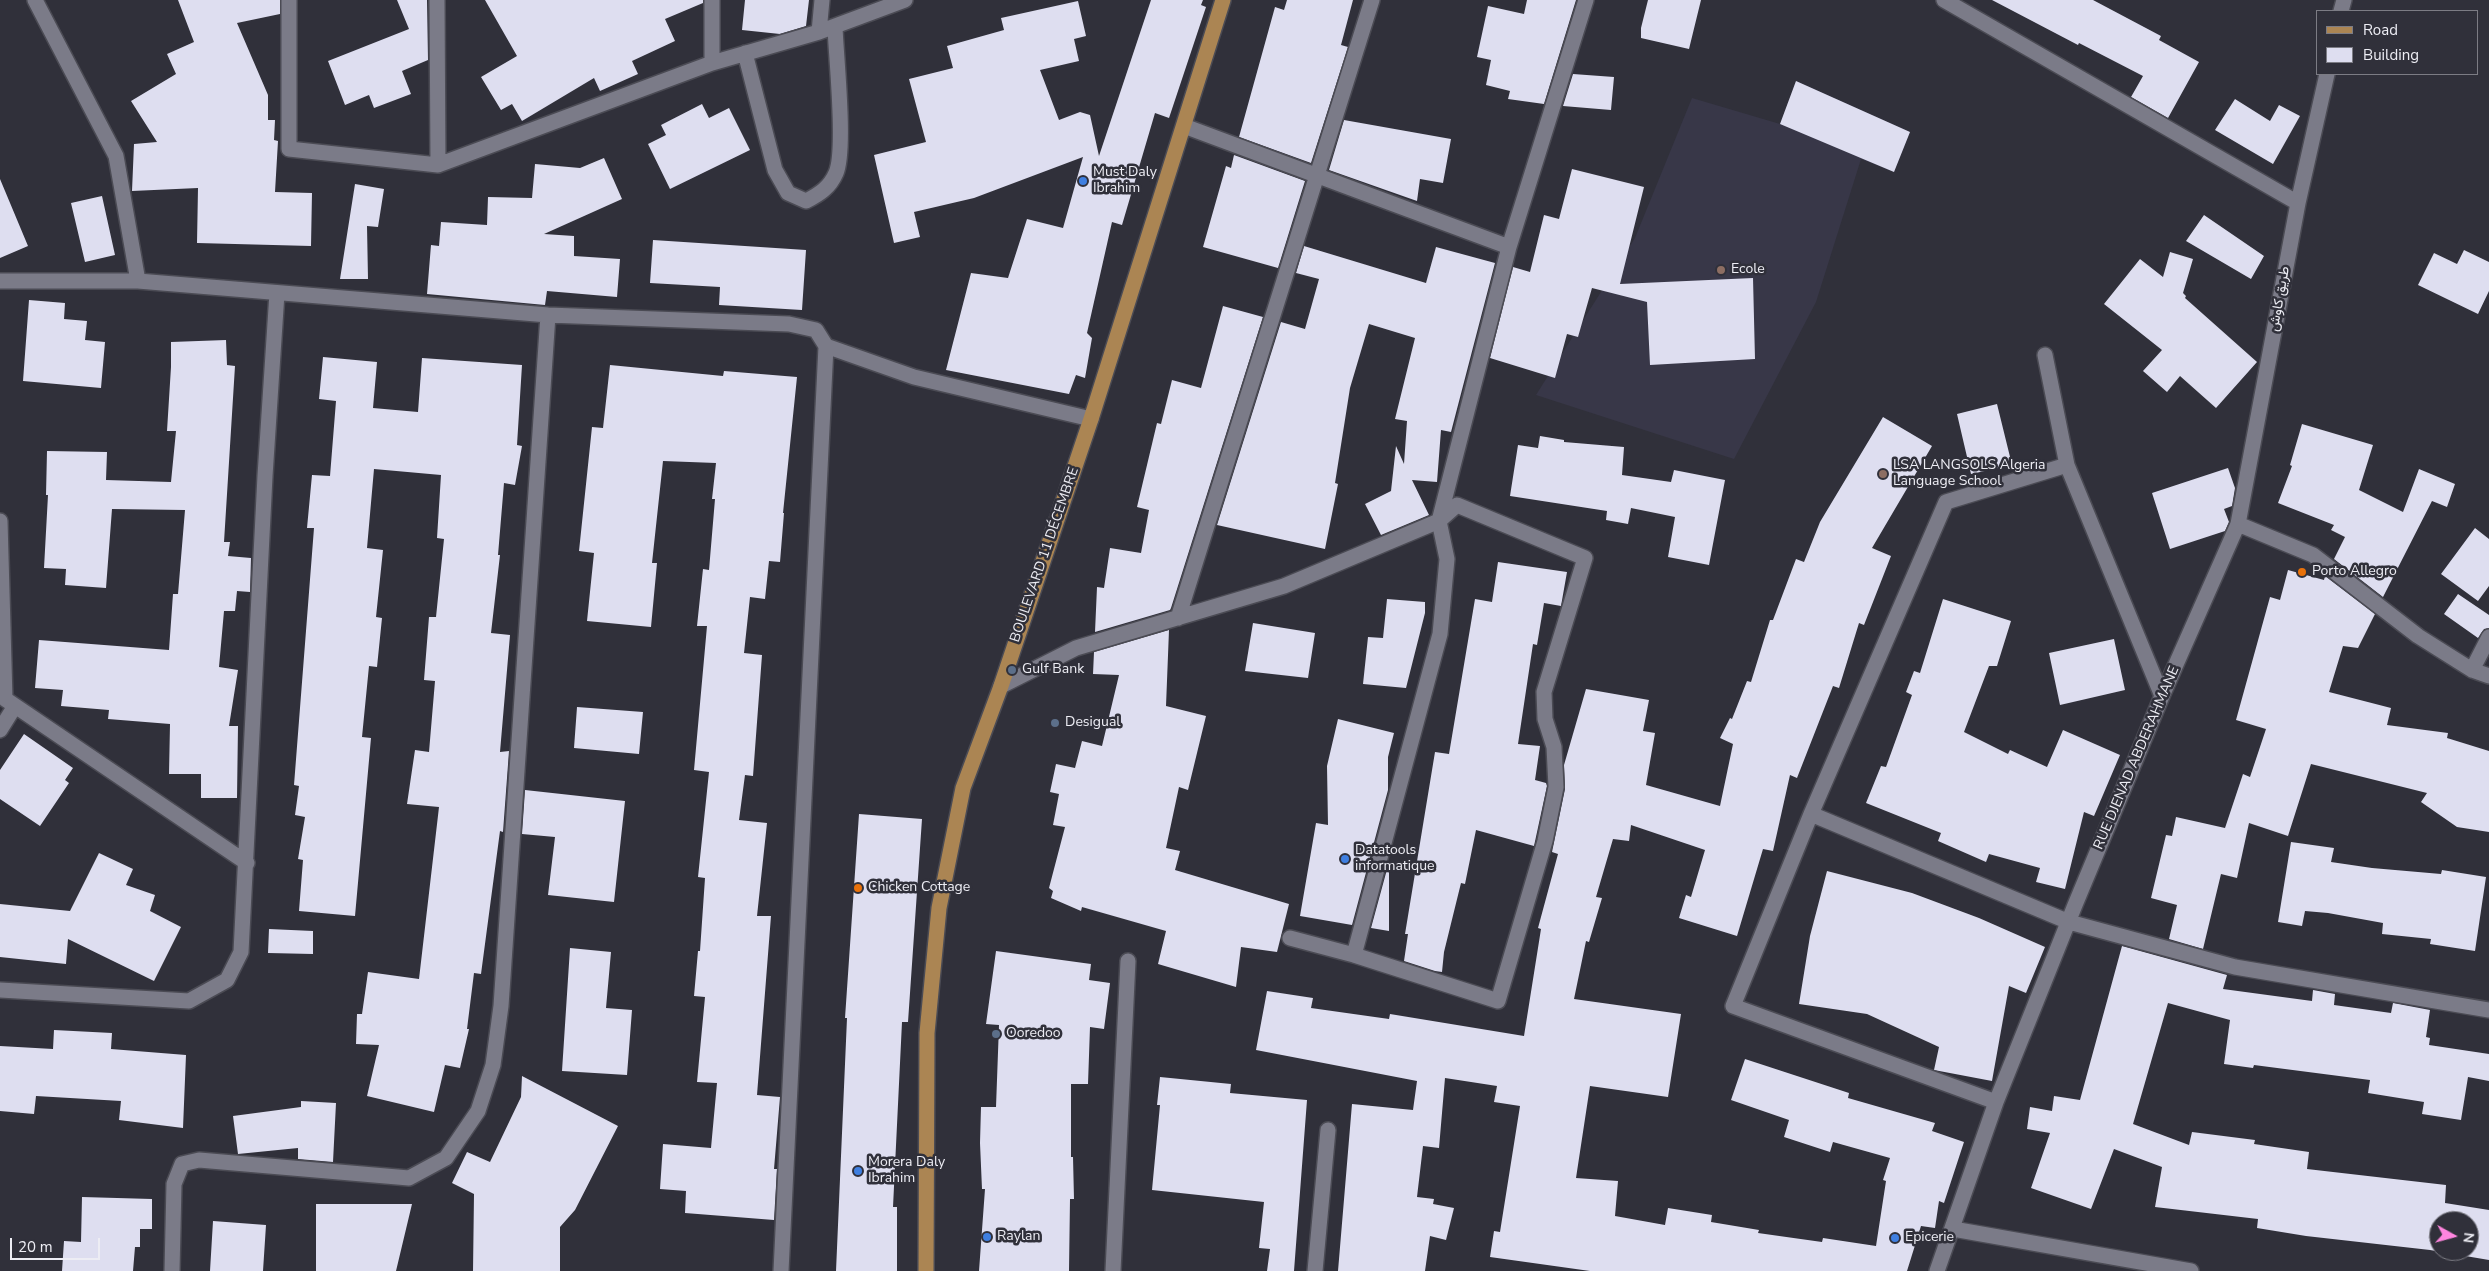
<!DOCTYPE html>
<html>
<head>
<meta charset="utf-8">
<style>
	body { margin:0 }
	#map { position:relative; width:2489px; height:1271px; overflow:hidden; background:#30303a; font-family:"Nunito Sans",sans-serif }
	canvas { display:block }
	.legend { position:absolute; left:2316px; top:10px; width:162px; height:65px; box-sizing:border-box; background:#30303a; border:1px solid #7c7c84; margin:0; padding:6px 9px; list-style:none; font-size:15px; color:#ededf4 }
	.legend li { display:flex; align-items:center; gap:10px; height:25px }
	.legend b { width:25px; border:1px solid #7c7c84 }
	.north { position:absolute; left:2429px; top:1211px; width:50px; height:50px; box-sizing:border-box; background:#30303a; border:1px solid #7c7c84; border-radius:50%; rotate:97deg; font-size:14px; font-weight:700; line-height:20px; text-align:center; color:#ededf4 }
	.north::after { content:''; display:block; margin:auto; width:18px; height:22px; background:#ff85df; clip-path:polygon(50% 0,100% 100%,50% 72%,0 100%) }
	.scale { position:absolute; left:10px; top:1238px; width:90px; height:22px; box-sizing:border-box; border:2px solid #ededf4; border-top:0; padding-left:6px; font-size:15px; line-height:18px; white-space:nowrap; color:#ededf4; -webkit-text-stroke:4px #30303a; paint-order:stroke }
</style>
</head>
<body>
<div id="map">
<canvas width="2489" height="1271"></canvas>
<ul class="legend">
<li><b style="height:6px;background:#ab8553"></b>Road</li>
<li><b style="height:14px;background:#dedef0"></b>Building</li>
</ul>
<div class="north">N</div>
<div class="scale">20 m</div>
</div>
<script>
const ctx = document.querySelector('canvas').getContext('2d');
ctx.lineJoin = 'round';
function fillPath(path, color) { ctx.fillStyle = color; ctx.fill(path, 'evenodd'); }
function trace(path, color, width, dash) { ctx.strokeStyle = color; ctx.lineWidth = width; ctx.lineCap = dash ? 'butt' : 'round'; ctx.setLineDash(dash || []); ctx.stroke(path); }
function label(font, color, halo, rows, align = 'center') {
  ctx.font = font + ' "Nunito Sans",Vazirmatn,sans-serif'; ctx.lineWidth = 5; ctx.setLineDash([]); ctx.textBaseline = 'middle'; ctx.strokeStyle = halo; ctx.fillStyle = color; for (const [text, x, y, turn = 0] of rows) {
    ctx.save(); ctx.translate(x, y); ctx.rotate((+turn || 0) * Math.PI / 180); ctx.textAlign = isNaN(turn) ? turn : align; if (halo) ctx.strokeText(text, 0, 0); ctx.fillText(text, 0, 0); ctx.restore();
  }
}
const built = new Path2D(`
	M 1796,81 L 1910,132 L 1894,172 L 1861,159 L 1816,302 L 1734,459 L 1536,395 L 1635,238 L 1692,98 L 1780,124 Z`);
const building = new Path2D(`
	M 178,0 L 280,0 L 280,14 L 237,23 L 268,95 L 268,120 L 275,120 L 274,140 L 278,141 L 275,192 L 312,193 L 311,246 L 197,243 L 198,188 L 132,191 L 134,144 L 157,142 L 131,101 L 176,74 L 167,54 L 194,42 Z
	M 397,0 L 427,0 L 428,60 L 402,71 L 411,94 L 374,108 L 369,95 L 345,105 L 328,61 L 409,29 Z
	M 485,0 L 703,0 L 703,3 L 665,19 L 675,41 L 632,61 L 638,74 L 600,91 L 594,78 L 522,121 L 512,104 L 501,110 L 481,77 L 517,56 Z
	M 745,0 L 809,0 L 806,26 L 780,34 L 742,30 Z
	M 1151,0 L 1203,0 L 1201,5 L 1206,7 L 1169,118 L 1155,113 L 1122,225 L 1112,222 L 1087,333 L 1092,338 L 1085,378 L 1076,375 L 1069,394 L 946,370 L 971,273 L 1008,278 L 1027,219 L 1063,228 L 1083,157 L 974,198 L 914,212 L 920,237 L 894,243 L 874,155 L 926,142 L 909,79 L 953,68 L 947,46 L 1004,30 L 1001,18 L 1078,1 L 1086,36 L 1074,39 L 1079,61 L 1040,70 L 1059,120 L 1080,112 L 1090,115 L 1099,156 Z
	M 1287,0 L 1353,0 L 1341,45 L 1348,47 L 1311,163 L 1239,137 L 1275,7 L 1284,10 Z
	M 1527,0 L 1576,0 L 1544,104 L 1508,99 L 1510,91 L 1486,85 L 1491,60 L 1477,57 L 1488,6 L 1524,14 Z
	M 1648,0 L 1701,0 L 1689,49 L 1641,38 L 1641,28 Z
	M 1992,0 L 2093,0 L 2161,36 L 2159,40 L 2199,62 L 2168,118 L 2131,97 L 2143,76 L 2079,43 L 2078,45 Z
	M 1573,74 L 1614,77 L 1611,110 L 1563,106 Z
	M 1796,81 L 1910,132 L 1894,172 L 1780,124 Z
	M 2235,99 L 2270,121 L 2279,105 L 2300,116 L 2273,164 L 2215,130 Z
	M 702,104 L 709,118 L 729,108 L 750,150 L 670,189 L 648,144 L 666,135 L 661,125 Z
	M 1344,120 L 1451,139 L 1443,183 L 1420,179 L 1417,201 L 1329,170 Z
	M 1234,155 L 1305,181 L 1278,268 L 1203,247 L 1226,166 L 1231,168 Z
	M 604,158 L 622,199 L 544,234 L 574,236 L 574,256 L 620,259 L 617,297 L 547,291 L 545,305 L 427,294 L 431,245 L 439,246 L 441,222 L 487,225 L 488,197 L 532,198 L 535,164 L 580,168 Z
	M 1572,169 L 1644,187 L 1620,284 L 1753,278 L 1755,359 L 1650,365 L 1647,302 L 1592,288 L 1578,337 L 1567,334 L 1555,378 L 1490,358 L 1513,267 L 1530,272 L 1544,215 L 1559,219 Z
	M 0,179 L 28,246 L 0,258 Z
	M 355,184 L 384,189 L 378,227 L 367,226 L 368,279 L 340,279 Z
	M 102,196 L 115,255 L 85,262 L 71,203 Z
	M 2204,215 L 2264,256 L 2251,279 L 2186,241 Z
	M 653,240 L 806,250 L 802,310 L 719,305 L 720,287 L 650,283 Z
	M 1304,246 L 1426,283 L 1436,247 L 1495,263 L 1451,432 L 1441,430 L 1437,482 L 1412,480 L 1429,515 L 1381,535 L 1365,504 L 1391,491 L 1396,446 L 1404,464 L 1407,421 L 1395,419 L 1415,338 L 1369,324 L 1350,388 L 1335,483 L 1338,484 L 1325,549 L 1217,525 L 1281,322 L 1305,329 L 1319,279 L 1296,273 Z
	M 2464,250 L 2489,262 L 2489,291 L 2478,314 L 2418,285 L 2434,253 L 2457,264 Z
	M 2170,252 L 2193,259 L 2183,293 L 2186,296 L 2185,298 L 2257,362 L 2216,408 L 2180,376 L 2167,392 L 2143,371 L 2162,350 L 2104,304 L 2140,259 L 2163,277 Z
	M 29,300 L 65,303 L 64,319 L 87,321 L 85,340 L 105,342 L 101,388 L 23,381 Z
	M 1223,306 L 1263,317 L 1171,608 L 1170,610 L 1095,632 L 1097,587 L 1104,588 L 1110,548 L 1141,553 L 1149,510 L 1137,507 L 1157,423 L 1161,424 L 1172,380 L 1201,388 Z
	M 226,340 L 227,365 L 235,366 L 224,542 L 230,542 L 228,556 L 251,558 L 250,592 L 237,591 L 235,611 L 224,611 L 219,667 L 238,670 L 229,726 L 238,726 L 237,798 L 201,798 L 201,774 L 169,774 L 170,724 L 108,719 L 109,710 L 61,706 L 63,690 L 35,688 L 39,640 L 169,650 L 173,594 L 178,594 L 185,510 L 112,509 L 106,588 L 65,585 L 66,569 L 44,568 L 48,495 L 46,495 L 47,451 L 107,452 L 106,480 L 171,482 L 176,431 L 167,431 L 171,367 L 171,342 Z
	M 323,357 L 377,362 L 373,408 L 418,412 L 422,358 L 522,365 L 517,445 L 522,446 L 515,485 L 504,483 L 498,555 L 500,555 L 491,633 L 510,635 L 500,752 L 509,751 L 503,832 L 500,831 L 481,974 L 474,973 L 467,1029 L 469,1029 L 460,1068 L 445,1065 L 434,1112 L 367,1096 L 379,1045 L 356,1044 L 357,1014 L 362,1014 L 368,972 L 419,979 L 439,807 L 407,804 L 415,750 L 429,752 L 435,681 L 424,680 L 429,617 L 436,617 L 444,539 L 437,538 L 441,475 L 374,469 L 367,548 L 383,550 L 376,617 L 382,618 L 377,667 L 369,666 L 362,737 L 371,738 L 355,916 L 299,911 L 303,860 L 298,859 L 305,817 L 295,815 L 299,786 L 294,785 L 314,528 L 307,528 L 312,475 L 330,476 L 336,401 L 319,399 Z
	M 610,365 L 723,376 L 724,371 L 797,377 L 783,513 L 784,513 L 780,562 L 769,561 L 765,599 L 750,597 L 744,653 L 762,655 L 753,776 L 745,775 L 739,820 L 767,823 L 757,916 L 771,916 L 757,1095 L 780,1097 L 774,1169 L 777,1169 L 774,1220 L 685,1213 L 686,1191 L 660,1189 L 663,1144 L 711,1148 L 717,1083 L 697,1082 L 705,997 L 694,996 L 698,951 L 700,951 L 705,878 L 698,877 L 709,772 L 694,770 L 707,626 L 697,626 L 703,569 L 709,570 L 715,499 L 712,499 L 716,463 L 663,461 L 652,563 L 657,563 L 651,627 L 587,621 L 594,553 L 579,551 L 592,427 L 603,428 Z
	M 1997,404 L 2012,465 L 1971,474 L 1957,414 Z
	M 1883,417 L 1932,446 L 1872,548 L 1891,556 L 1864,625 L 1859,623 L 1839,688 L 1833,686 L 1797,778 L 1790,775 L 1773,851 L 1763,849 L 1737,936 L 1679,918 L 1686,895 L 1691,897 L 1705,850 L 1631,825 L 1629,841 L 1613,839 L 1596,897 L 1602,898 L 1589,942 L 1586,941 L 1574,999 L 1681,1014 L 1668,1097 L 1590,1086 L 1576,1178 L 1618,1181 L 1615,1216 L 1665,1225 L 1668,1208 L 1712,1215 L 1711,1222 L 1759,1230 L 1758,1233 L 1822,1242 L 1823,1238 L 1876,1246 L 1886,1181 L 1883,1180 L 1890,1158 L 1833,1142 L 1830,1152 L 1784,1137 L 1789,1120 L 1731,1100 L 1745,1059 L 1849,1093 L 1848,1098 L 1935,1123 L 1932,1131 L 1964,1142 L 1944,1203 L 1939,1201 L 1935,1228 L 1921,1226 L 1907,1271 L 1590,1271 L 1490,1257 L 1494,1231 L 1500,1232 L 1520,1106 L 1494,1102 L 1497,1086 L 1445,1078 L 1439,1148 L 1423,1146 L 1417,1197 L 1434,1199 L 1433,1204 L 1454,1208 L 1446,1240 L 1430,1236 L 1425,1271 L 1338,1271 L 1352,1104 L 1413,1110 L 1417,1081 L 1256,1050 L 1267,991 L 1313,998 L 1311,1008 L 1389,1019 L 1390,1014 L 1524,1036 L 1541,929 L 1538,928 L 1558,854 L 1552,852 L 1565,789 L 1564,765 L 1586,689 L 1649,700 L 1643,731 L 1655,733 L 1646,785 L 1720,806 L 1733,744 L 1720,738 L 1730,718 L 1732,719 L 1747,681 L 1751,682 L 1770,620 L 1773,620 L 1796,559 L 1804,562 L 1820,522 Z
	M 2302,424 L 2373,445 L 2359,490 L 2403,512 L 2419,469 L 2455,484 L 2447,507 L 2432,501 L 2383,597 L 2334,559 L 2345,537 L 2331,530 L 2334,525 L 2278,503 L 2292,466 L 2290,465 Z
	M 1540,436 L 1564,440 L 1564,442 L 1624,447 L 1622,475 L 1671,482 L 1674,470 L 1725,480 L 1709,565 L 1668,557 L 1675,517 L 1631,508 L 1628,524 L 1606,520 L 1607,511 L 1510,496 L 1518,445 L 1538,448 Z
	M 2228,468 L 2235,488 L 2232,506 L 2224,509 L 2229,522 L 2225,531 L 2170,549 L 2152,493 Z
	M 2475,528 L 2489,539 L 2489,586 L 2478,601 L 2441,574 Z
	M 1498,562 L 1567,572 L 1561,606 L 1544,603 L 1537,645 L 1533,644 L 1518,744 L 1540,746 L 1535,780 L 1546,783 L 1547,786 L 1534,846 L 1476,830 L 1465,884 L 1461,883 L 1444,952 L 1442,972 L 1435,971 L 1404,961 L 1408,934 L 1405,934 L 1435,752 L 1449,754 L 1475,599 L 1492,602 Z
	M 2288,570 L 2324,580 L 2325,576 L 2375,614 L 2358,648 L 2343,646 L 2329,692 L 2391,708 L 2387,725 L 2448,733 L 2447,738 L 2489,751 L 2489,832 L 2457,827 L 2421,802 L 2427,793 L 2311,764 L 2288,836 L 2249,823 L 2237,878 L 2221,874 L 2203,949 L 2169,939 L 2177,905 L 2151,898 L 2166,835 L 2172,836 L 2176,817 L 2225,828 L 2243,774 L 2250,777 L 2266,729 L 2236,720 L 2270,597 L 2280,600 Z
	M 2458,594 L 2489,615 L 2489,628 L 2484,629 L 2478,638 L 2444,614 Z
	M 1387,599 L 1425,602 L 1425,613 L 1406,688 L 1363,684 L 1368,637 L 1383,638 Z
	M 1943,599 L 2011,621 L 1997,666 L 1989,666 L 1964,732 L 2008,754 L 2010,750 L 2047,767 L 2063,730 L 2120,755 L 2094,816 L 2084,812 L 2065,889 L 2036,882 L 2040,868 L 1989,854 L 1986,862 L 1938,841 L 1941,833 L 1866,803 L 1881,766 L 1886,767 L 1912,695 L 1906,692 L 1914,671 L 1920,673 Z
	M 1253,623 L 1315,633 L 1308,678 L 1245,671 Z
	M 1169,630 L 1166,706 L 1206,716 L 1188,790 L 1179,787 L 1166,848 L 1180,851 L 1175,870 L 1289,904 L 1277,952 L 1241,947 L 1236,987 L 1158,964 L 1166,931 L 1082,907 L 1081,911 L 1051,898 L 1053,891 L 1049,888 L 1065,827 L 1053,825 L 1059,794 L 1050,792 L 1056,764 L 1075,768 L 1082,741 L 1102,746 L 1119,675 L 1093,674 L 1094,652 Z
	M 2114,639 L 2125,690 L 2060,705 L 2049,653 Z
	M 577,707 L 643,712 L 639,754 L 574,748 Z
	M 1338,719 L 1394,733 L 1388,757 L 1388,790 L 1352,925 L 1300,916 L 1316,823 L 1328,825 L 1327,766 Z
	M 24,734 L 73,768 L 65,780 L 69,783 L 40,826 L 0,799 L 0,770 Z
	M 525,790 L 625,801 L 614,902 L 548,895 L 555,837 L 522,834 Z
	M 859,814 L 922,819 L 908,1022 L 902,1022 L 893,1207 L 897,1207 L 897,1271 L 836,1271 L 847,1018 L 845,1018 Z
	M 2291,842 L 2334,848 L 2331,862 L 2372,868 L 2441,874 L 2442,870 L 2486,877 L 2475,951 L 2430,944 L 2431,939 L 2382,934 L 2383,923 L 2328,913 L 2305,911 L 2302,926 L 2278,922 Z
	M 99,853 L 133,869 L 126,885 L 155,895 L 150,911 L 181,927 L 154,981 L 68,939 L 66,964 L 0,957 L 0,904 L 70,911 Z
	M 1389,862 L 1389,931 L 1371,928 Z
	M 1827,871 L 1912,893 L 1979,918 L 2045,947 L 2026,993 L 2009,986 L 1992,1081 L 1934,1070 L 1939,1047 L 1867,1014 L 1799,1004 L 1810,936 Z
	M 269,929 L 313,931 L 313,954 L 268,953 Z
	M 2122,946 L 2227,975 L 2223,989 L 2312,1001 L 2313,990 L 2335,994 L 2334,1005 L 2391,1013 L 2393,1003 L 2430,1010 L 2426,1037 L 2430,1038 L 2429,1045 L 2489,1054 L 2489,1081 L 2468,1077 L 2461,1120 L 2422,1114 L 2424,1102 L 2368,1093 L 2370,1080 L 2254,1065 L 2253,1068 L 2224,1064 L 2230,1020 L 2168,1003 L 2133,1124 L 2189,1145 L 2192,1132 L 2255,1140 L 2254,1144 L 2309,1152 L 2307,1169 L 2446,1185 L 2445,1203 L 2489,1210 L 2489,1260 L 2430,1250 L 2306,1236 L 2257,1228 L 2258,1219 L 2155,1207 L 2162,1167 L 2114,1149 L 2091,1209 L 2031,1188 L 2050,1133 L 2027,1129 L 2030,1107 L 2052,1111 L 2054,1096 L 2080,1100 ZM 2439,1221 L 2469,1221 L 2469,1251 L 2439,1251 Z
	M 570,948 L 611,952 L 606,1008 L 632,1010 L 627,1075 L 562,1071 Z
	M 996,951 L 1091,964 L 1089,980 L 1110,983 L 1104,1029 L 1090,1027 L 1088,1084 L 1071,1084 L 1071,1157 L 1073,1157 L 1074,1199 L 1070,1199 L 1069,1271 L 979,1271 L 985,1189 L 982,1189 L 980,1143 L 981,1107 L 996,1107 L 999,1025 L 986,1024 Z
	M 54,1030 L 112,1033 L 111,1049 L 186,1055 L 183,1128 L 119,1120 L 121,1101 L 36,1096 L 34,1114 L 0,1111 L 0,1046 L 53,1049 Z
	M 522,1076 L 618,1126 L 575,1210 L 560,1227 L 560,1271 L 473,1271 L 474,1194 L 452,1183 L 467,1152 L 490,1162 L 521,1097 Z
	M 1160,1077 L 1231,1084 L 1230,1093 L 1307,1100 L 1294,1271 L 1267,1271 L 1270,1249 L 1259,1248 L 1264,1202 L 1152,1190 L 1160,1105 L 1157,1105 Z
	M 301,1101 L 336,1103 L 333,1162 L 298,1159 L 298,1148 L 238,1154 L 233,1116 L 301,1107 Z
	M 82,1197 L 152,1199 L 152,1229 L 140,1229 L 140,1247 L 135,1247 L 133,1271 L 62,1271 L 64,1241 L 81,1242 Z
	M 316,1204 L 412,1204 L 396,1271 L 316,1271 Z
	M 213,1221 L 266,1225 L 263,1271 L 210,1271 Z`);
const minor = new Path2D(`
	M 35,0 L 116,156 L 138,281
	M 289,0 L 289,149 L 438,165 L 712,63 L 819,32 L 905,0
	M 437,0 L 438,165
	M 712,0 L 712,63
	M 1944,0 L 2298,203
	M 2341,11 L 2344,0
	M 819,32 L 822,0
	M 745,53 L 775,170 L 788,193 L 806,201 C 820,194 830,187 836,173 C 846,150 836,56 835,27
	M 1184,126 L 1509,247
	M 0,281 L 138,281 L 548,315 L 789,324 L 816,330 L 826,346 L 781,1271
	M 826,346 L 914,377 L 1091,419
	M 2045,355 L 2067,465 L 2162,696
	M 0,521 L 5,699 L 247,863
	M 2238,524 L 2313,555 L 2418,636 L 2472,670 L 2489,676
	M 1178,618 L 1372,0
	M 2472,670 L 2489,637
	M 1001,686 L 1076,648 L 1284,586 L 1439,521 L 1457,505 L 1585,558 L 1544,692 L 1545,719 L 1554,747 L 1556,787 L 1545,841 L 1498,1001 L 1354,955 L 1290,938
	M 0,730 L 15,706
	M 1811,814 L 2069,922 L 2235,967 L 2489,1010
	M 1354,955 L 1440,634 L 1447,559 L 1439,521 L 1509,247 L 1586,0
	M 0,990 L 189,1001 L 227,980 L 241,952 L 265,476 L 277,293
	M 1996,1102 L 1733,1006 L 1811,814 L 1946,502 L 2067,465
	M 1953,1229 L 2191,1271
	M 172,1271 L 174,1184 L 182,1164 L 199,1160 L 409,1178 L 446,1158 L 478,1111 L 493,1065 L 501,1006 L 548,315
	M 1113,1271 L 1128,961
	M 1315,1271 L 1328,1130
	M 1937,1271 L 1996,1102 L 2075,905 L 2162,696 L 2238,524 L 2298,203 L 2327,74`);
const major = new Path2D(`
	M 926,1271 L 927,1033 L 939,908 L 963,788 L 1001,686 L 1091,419 L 1223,0`);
const markers = [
	[1083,181,5,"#3f7fe0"],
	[1721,270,5,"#8d6e63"],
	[1883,474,5,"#8d6e63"],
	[2302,572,5,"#e8710a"],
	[1012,670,5,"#5c6f8a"],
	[1055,723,5,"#5c6f8a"],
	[1345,859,5,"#3f7fe0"],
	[858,888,5,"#e8710a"],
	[996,1034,5,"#5c6f8a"],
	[858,1171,5,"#3f7fe0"],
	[987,1237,5,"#3f7fe0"],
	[1895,1238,5,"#3f7fe0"]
];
const poiNames = [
	["Must Daly",1093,173],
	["Ibrahim",1093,189],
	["Ecole",1731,270],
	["LSA LANGSOLS Algeria",1893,466],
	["Language School",1893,482],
	["Porto Allegro",2312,572],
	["Gulf Bank",1022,670],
	["Desigual",1065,723],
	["Datatools",1355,851],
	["informatique",1355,867],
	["Chicken Cottage",868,888],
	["Ooredoo",1006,1034],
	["Morera Daly",868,1163],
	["Ibrahim",868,1179],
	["Raylan",997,1237],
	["Epicerie",1905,1238]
];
const streetNames = [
	["طريق كاوش",2280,299,-80],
	["BOULEVARD 11 DÉCEMBRE",1045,555,-71],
	["RUE DJENAD ABDERAHMANE",2137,758,-67]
];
fillPath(built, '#383748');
fillPath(building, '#dedef0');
trace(minor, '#4b4b54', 18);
trace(major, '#4b4b54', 18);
trace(minor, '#7b7b88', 15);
trace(major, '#ab8553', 15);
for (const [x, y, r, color] of markers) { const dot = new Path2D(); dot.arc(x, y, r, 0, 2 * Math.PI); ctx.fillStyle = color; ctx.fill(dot); trace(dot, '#30303a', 2); }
label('14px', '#ededf4', '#30303a', poiNames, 'left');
label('14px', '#ededf4', '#30303a', streetNames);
</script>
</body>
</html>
